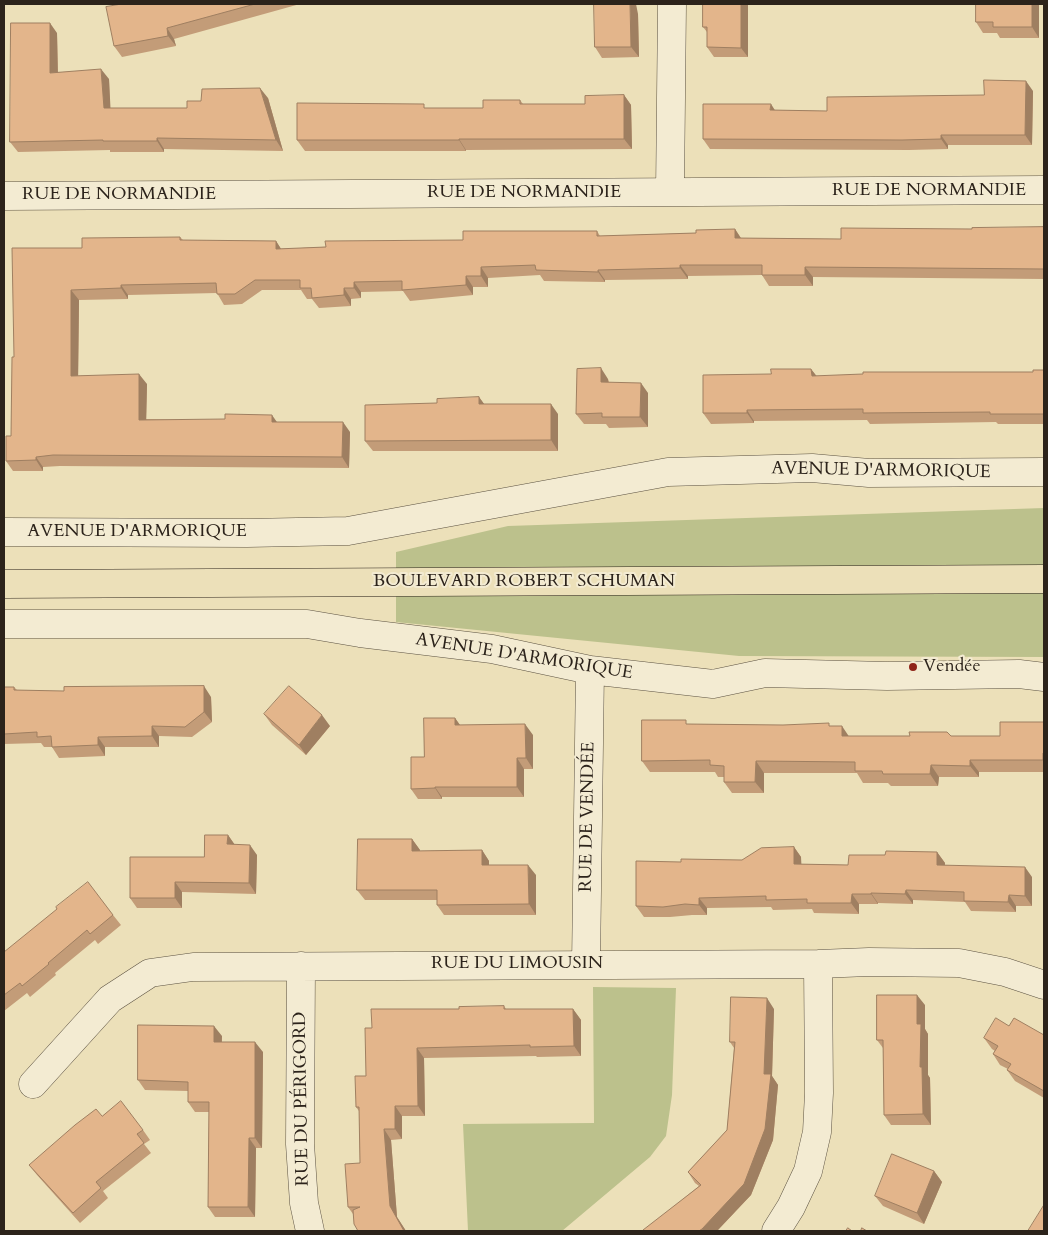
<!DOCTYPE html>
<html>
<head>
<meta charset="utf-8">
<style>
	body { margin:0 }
	#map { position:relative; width:1048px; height:1235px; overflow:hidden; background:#ece0b9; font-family:Cardo,serif }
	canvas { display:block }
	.frame { position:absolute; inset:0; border:5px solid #2c231b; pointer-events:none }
</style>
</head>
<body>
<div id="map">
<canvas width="1048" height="1235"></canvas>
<div class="frame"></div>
</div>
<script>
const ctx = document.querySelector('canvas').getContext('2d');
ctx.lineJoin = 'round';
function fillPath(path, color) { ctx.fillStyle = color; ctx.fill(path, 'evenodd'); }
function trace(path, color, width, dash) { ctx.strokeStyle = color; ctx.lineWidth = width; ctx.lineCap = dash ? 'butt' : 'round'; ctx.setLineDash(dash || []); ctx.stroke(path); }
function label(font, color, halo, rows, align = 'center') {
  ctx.font = font + ' Cardo,serif'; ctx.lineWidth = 4; ctx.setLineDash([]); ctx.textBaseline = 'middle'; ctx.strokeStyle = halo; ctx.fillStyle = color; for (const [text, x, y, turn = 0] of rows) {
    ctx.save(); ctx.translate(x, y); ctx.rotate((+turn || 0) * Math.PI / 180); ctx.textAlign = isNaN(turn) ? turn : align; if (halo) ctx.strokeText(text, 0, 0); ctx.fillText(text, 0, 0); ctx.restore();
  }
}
const green = new Path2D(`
	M 1044,508 L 1044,657 L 739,656 L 396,622 L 396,552 L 508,526 Z
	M 593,987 L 676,988 L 672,1095 L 666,1136 L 650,1157 L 562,1231 L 468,1231 L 463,1124 L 594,1123 Z`);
const minor = new Path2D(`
	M 670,192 L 672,4
	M 4,196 L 1044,190
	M 4,532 L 247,533 L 348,531 L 668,472 L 812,468 L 869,473 L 1044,472
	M 4,624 L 307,624 L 360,633 L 492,649 L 590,670 L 713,684 L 765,673 L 887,676 L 1019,674 L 1044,677
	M 586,964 L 590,670
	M 301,966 L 300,1144 L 304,1203 L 310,1231
	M 33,1084 L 110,999 L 150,973 L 193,967 L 818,964 L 869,962 L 959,963 L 1005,972 L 1044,985
	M 776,1231 L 791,1207 L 808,1171 L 817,1132 L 819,1093 L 818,964`);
const major = new Path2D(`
	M 4,584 L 1044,579`);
const wall = new Path2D(`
	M 122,4 L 300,4 L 174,39 L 176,46 L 122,57 L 114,46 Z
	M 703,4 L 748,4 L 748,57 L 714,57 L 707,47 L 707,32 L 703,27 Z
	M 1039,4 L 1039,38 L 1000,38 L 997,33 L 983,33 L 976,22 Z
	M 638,14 L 639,57 L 602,58 L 595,47 Z
	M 57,33 L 58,72 L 109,79 L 110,108 L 187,108 L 268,98 L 283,151 L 164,149 L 164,152 L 110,152 L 110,150 L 18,152 L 10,142 Z
	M 1033,91 L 1032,145 L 948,145 L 948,149 L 909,150 L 710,149 L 703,139 L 775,110 L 827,111 Z
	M 624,95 L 631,105 L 632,149 L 466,150 L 466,151 L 305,151 L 297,140 L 427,108 L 483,108 L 520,100 L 523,104 L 585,104 Z
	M 1044,227 L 1044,279 L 813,277 L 813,286 L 769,286 L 762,275 L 688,276 L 688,279 L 605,280 L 605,282 L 544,281 L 540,275 L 488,278 L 488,287 L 473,287 L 473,295 L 410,301 L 403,291 L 361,292 L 361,298 L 351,299 L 351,306 L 319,308 L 312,299 L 307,299 L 301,290 L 262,290 L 242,304 L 224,305 L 217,293 L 128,295 L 128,299 L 79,300 L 78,376 L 147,384 L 146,419 L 277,422 L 350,432 L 349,468 L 60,466 L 43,467 L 43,471 L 13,471 L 6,461 L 11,436 L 14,357 L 82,248 L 180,237 L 183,240 L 276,241 L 281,249 L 463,240 L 597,231 L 600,236 L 696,233 L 735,229 L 741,238 L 841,239 L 972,229 Z
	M 811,369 L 816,376 L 1033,372 L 1044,370 L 1044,424 L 998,424 L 996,422 L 870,424 L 867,420 L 754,421 L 754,423 L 711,424 L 703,413 L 771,374 Z
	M 608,379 L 609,382 L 648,393 L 648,427 L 609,428 L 606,424 L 584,424 L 576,414 Z
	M 479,397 L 484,404 L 558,414 L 558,451 L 373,451 L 365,441 L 437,403 Z
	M 4,687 L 14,687 L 17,690 L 211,697 L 212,722 L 192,737 L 159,736 L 159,747 L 105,747 L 105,756 L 59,758 L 52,747 L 44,747 L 41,743 L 4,744 Z
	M 264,714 L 330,726 L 306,755 L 272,725 Z
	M 455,718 L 460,725 L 533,735 L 533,769 L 524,769 L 524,797 L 442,797 L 442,799 L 418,799 L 411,789 L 424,757 Z
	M 1044,722 L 1044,772 L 979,772 L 979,777 L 939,777 L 938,786 L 891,786 L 888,783 L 863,783 L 857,773 L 764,773 L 764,793 L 732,793 L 724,782 L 724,777 L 718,777 L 715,772 L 650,772 L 642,761 L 689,724 L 831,726 L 848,736 L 1000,736 Z
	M 228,835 L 234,844 L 257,855 L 256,894 L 182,892 L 182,908 L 137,908 L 130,898 L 204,857 Z
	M 412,839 L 420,850 L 419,851 L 482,850 L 489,861 L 489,865 L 536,875 L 536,915 L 444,915 L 437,905 L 437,900 L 365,900 L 357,890 Z
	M 794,847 L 801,857 L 801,864 L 848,865 L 885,855 L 937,852 L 945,863 L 945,865 L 1032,877 L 1032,906 L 1016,906 L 1016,912 L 971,911 L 965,902 L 913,900 L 913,904 L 878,903 L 878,904 L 859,904 L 859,914 L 814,913 L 812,909 L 773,910 L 771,907 L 707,908 L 707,915 L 692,915 L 670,917 L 644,917 L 636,906 L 681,862 L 742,860 Z
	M 113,915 L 121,925 L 98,944 L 95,940 L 55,973 L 56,975 L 30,997 L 27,993 L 4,1011 L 4,952 Z
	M 925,1005 L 925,1029 L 928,1034 L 928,1075 L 930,1078 L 931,1125 L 891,1125 L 884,1115 L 883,1048 L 877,1040 Z
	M 504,1006 L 506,1009 L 573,1009 L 581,1020 L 581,1056 L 537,1057 L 536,1056 L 424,1058 L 425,1116 L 402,1116 L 402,1139 L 391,1140 L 397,1217 L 406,1231 L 358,1231 L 353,1214 L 348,1207 L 360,1163 L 359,1111 L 356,1107 L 366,1076 L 372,1028 L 459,1009 Z
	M 774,1009 L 772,1076 L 778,1085 L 773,1140 L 751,1195 L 717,1231 L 644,1231 L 699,1186 L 695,1183 L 688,1172 L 727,1130 L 734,1048 L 730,1042 Z
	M 1009,1026 L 1044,1035 L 1044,1098 L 1015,1081 L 1007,1070 L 1008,1069 L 1000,1065 L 993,1054 L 995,1051 L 992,1049 L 984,1038 Z
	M 222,1036 L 222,1042 L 263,1052 L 262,1148 L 256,1148 L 255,1217 L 215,1217 L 208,1207 L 209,1112 L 195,1112 L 188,1102 L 188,1091 L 145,1090 L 138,1080 Z
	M 143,1130 L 150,1140 L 144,1144 L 151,1153 L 103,1191 L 108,1198 L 80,1223 L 37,1175 L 29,1165 Z
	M 934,1171 L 942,1182 L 924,1224 L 883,1206 L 875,1196 Z`);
const shadedWall = new Path2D(`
	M 630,4 L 636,4 L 638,14 L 639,57 L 631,47 Z
	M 741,4 L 748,4 L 748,57 L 741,48 Z
	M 1032,4 L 1039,4 L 1039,38 L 1032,27 Z
	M 50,23 L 57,33 L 58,83 L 50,73 Z
	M 167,28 L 174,39 L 176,46 L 168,36 Z
	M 101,69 L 109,79 L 111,118 L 104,108 Z
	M 1026,81 L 1033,91 L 1032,145 L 1025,135 Z
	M 260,88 L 268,98 L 283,151 L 276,140 Z
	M 624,95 L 631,105 L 632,149 L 624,139 Z
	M 771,104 L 778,115 L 770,110 Z
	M 941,135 L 948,145 L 948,149 L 941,139 Z
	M 157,138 L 164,149 L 164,152 L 157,141 Z
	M 459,139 L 466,150 L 466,151 L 459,140 Z
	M 735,229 L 742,240 L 735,238 Z
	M 276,241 L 283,252 L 276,249 Z
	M 680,265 L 688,276 L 688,279 L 680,268 Z
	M 481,267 L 488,278 L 488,287 L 481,276 Z
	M 805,267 L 813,277 L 813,286 L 805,275 Z
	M 598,270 L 605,280 L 605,282 L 598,272 Z
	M 466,276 L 473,287 L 473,295 L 466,285 Z
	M 354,282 L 361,292 L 361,298 L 354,288 Z
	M 121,285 L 128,295 L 128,299 L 121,288 Z
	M 344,288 L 351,299 L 351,306 L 344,295 Z
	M 71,290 L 79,300 L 78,386 L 71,376 Z
	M 601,368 L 608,379 L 609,392 L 601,382 Z
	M 811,369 L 819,379 L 812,376 Z
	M 139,374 L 147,384 L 146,430 L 139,420 Z
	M 641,383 L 648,393 L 648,427 L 640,417 Z
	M 479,397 L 487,408 L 479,404 Z
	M 551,404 L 558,414 L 558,451 L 551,440 Z
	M 747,410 L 754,421 L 754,423 L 747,413 Z
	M 272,415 L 279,425 L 272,422 Z
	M 343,422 L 350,432 L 349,468 L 342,457 Z
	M 36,457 L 43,467 L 43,471 L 36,460 Z
	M 204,686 L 211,697 L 212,722 L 204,712 Z
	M 322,715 L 330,726 L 306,755 L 299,745 Z
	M 455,718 L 462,728 L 455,725 Z
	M 525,724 L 533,735 L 533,769 L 526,758 Z
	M 152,726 L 159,736 L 159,747 L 152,736 Z
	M 842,726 L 850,738 L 842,736 Z
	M 98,737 L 105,747 L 105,756 L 98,745 Z
	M 517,758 L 524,769 L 524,797 L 517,787 Z
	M 970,760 L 979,772 L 979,777 L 970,766 Z
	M 756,761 L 764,773 L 764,793 L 755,782 Z
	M 931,765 L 939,777 L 938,786 L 930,774 Z
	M 435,787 L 442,797 L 442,799 L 435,788 Z
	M 228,835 L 235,845 L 227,844 Z
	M 412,839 L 420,850 L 419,862 L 412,851 Z
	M 250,845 L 257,855 L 256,894 L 249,883 Z
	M 794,847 L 801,857 L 802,875 L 794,864 Z
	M 482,850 L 489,861 L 489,876 L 482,865 Z
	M 937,852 L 945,863 L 944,875 L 937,865 Z
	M 528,865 L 536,875 L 536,915 L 529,904 Z
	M 1025,867 L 1032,877 L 1032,906 L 1025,896 Z
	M 175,882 L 182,892 L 182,908 L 175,898 Z
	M 906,890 L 913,900 L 913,904 L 905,894 Z
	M 871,893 L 878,903 L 878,904 L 871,894 Z
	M 852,894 L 859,904 L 859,914 L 851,903 Z
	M 1009,895 L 1016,906 L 1016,912 L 1008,902 Z
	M 699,898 L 707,908 L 707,915 L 699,905 Z
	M 917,995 L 925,1005 L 925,1029 L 928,1034 L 928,1075 L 930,1078 L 931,1125 L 923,1114 L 917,1024 Z
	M 767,998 L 774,1009 L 772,1076 L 778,1085 L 773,1140 L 751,1195 L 717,1231 L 703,1231 L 702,1229 L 764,1074 Z
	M 573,1009 L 581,1020 L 581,1056 L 574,1046 Z
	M 214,1026 L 222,1036 L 221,1052 L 214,1042 Z
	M 255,1042 L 263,1052 L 262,1148 L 255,1138 Z
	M 417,1048 L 424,1058 L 425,1116 L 418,1106 Z
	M 395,1106 L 402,1116 L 402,1139 L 395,1129 Z
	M 384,1129 L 391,1140 L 397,1217 L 406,1231 L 404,1231 L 390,1206 Z
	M 249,1138 L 256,1148 L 255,1217 L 248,1207 Z
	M 934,1171 L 942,1182 L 924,1224 L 917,1213 Z`);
const building = new Path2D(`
	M 122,4 L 255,4 L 167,28 L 168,36 L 114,46 L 106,7 Z
	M 594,4 L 630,4 L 631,47 L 595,47 Z
	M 703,4 L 741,4 L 741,48 L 707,47 L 707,27 L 703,27 Z
	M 976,4 L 1032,4 L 1032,27 L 993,27 L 993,22 L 976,22 Z
	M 11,23 L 50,23 L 50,73 L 101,69 L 104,108 L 187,108 L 187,101 L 201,101 L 202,89 L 260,88 L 276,140 L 157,138 L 157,141 L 103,141 L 103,140 L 10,142 Z
	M 984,80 L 1026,81 L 1025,135 L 941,135 L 941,139 L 902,140 L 703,139 L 703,104 L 771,104 L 770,110 L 827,111 L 827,97 L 984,95 Z
	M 624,95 L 624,139 L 459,139 L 459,140 L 297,140 L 297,103 L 424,104 L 424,108 L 483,108 L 483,100 L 520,100 L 520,104 L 585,104 L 585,96 Z
	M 1044,227 L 1044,269 L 805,267 L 805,275 L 762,275 L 762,265 L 680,265 L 680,268 L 598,270 L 598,272 L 536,270 L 535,265 L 481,267 L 481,276 L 466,276 L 466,285 L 402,290 L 402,281 L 354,282 L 354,288 L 344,288 L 344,295 L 312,298 L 311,288 L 300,288 L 300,280 L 255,280 L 235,294 L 217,294 L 216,283 L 121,285 L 121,288 L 71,290 L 71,376 L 139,374 L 139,420 L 225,419 L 225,414 L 272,415 L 272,422 L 343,422 L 342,457 L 53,455 L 36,457 L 36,460 L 6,461 L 6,436 L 11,436 L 12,357 L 14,357 L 12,248 L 82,248 L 82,238 L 180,237 L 180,240 L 276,241 L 276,249 L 326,247 L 325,241 L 463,240 L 463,231 L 597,231 L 597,236 L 696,233 L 696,230 L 735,229 L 735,238 L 841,239 L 841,228 L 972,229 L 972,228 Z
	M 601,368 L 601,382 L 641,383 L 640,417 L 602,417 L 602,413 L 576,414 L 577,369 Z
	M 771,369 L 811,369 L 812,376 L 863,374 L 863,372 L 1033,372 L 1033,370 L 1044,370 L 1044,414 L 990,414 L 990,412 L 863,413 L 863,409 L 747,410 L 747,413 L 703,413 L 703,375 L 771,374 Z
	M 479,397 L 479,404 L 551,404 L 551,440 L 365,441 L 365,405 L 437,403 L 437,399 Z
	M 204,686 L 204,712 L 185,727 L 152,726 L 152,736 L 98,737 L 98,745 L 52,747 L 51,736 L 37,737 L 37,732 L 4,734 L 4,687 L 14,687 L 14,690 L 64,691 L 64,687 Z
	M 289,686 L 322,715 L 299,745 L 264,714 Z
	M 424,718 L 455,718 L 455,725 L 525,724 L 526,758 L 517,758 L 517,787 L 435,787 L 435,788 L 411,789 L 411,757 L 424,757 Z
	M 642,720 L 686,720 L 686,724 L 783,725 L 829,723 L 829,726 L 842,726 L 842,736 L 910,736 L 909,732 L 947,732 L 951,736 L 1000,736 L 1000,722 L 1044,722 L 1044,753 L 1043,753 L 1043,760 L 970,760 L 970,766 L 931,765 L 930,774 L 883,774 L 882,771 L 855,771 L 855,762 L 756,761 L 755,782 L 724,782 L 724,766 L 710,765 L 710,760 L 642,761 Z
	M 205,835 L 228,835 L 227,844 L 250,845 L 249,883 L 175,882 L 175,898 L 130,898 L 130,857 L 204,857 Z
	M 358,839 L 412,839 L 412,851 L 482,850 L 482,865 L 528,865 L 529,904 L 437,905 L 437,890 L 357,890 Z
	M 794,847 L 794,864 L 848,865 L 849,855 L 885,855 L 886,851 L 937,852 L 937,865 L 1025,867 L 1025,896 L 1009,895 L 1008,902 L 964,901 L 964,892 L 906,890 L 905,894 L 871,893 L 871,894 L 852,894 L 851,903 L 807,903 L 807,899 L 766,900 L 766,896 L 699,898 L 699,905 L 685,904 L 663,907 L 636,906 L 636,861 L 681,862 L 681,859 L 742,860 L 761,848 Z
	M 88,882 L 113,915 L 90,934 L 87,930 L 48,963 L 49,964 L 22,986 L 20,983 L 4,995 L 4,952 L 57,909 L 56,907 Z
	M 877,995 L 917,995 L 917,1024 L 921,1024 L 920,1067 L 922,1067 L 923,1114 L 884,1115 L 883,1040 L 877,1040 Z
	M 731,997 L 767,998 L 764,1074 L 771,1074 L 765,1129 L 744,1184 L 702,1229 L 699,1231 L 645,1231 L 643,1230 L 701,1185 L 688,1172 L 727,1130 L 735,1042 L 730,1042 Z
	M 504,1006 L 504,1009 L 573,1009 L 574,1046 L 530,1047 L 530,1045 L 417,1048 L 418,1106 L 395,1106 L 395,1129 L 384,1129 L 390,1206 L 404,1231 L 358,1231 L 354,1224 L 353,1210 L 360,1207 L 348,1207 L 345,1164 L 360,1163 L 359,1107 L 356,1107 L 355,1076 L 366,1076 L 365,1028 L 372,1028 L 371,1009 L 459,1009 L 459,1007 Z
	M 996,1018 L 1009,1026 L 1014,1018 L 1044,1035 L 1044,1091 L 1007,1070 L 1011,1064 L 993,1054 L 998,1046 L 984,1038 Z
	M 138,1025 L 214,1026 L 214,1042 L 255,1042 L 255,1138 L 249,1138 L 248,1207 L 208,1207 L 209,1102 L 188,1102 L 188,1082 L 138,1080 Z
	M 121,1101 L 143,1130 L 137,1134 L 144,1143 L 96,1182 L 101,1188 L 73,1213 L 29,1165 L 75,1125 L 96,1109 L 102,1116 Z
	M 892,1154 L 934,1171 L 917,1213 L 875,1196 Z
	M 1044,1205 L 1044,1231 L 1028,1231 Z
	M 848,1228 L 852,1231 L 846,1231 Z
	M 862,1228 L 867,1231 L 861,1231 Z`);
const markers = [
	[913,667,5,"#8f2418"]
];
const streetNames = [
	["RUE DE NORMANDIE",929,191],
	["RUE DE NORMANDIE",524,193],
	["RUE DE NORMANDIE",119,195],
	["AVENUE D'ARMORIQUE",881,471,1],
	["AVENUE D'ARMORIQUE",137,532],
	["BOULEVARD ROBERT SCHUMAN",524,582],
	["AVENUE D'ARMORIQUE",524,657,9],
	["RUE DE VENDÉE",588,817,-89],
	["RUE DU LIMOUSIN",517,964],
	["RUE DU PÉRIGORD",302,1099,-91]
];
const poiNames = [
	["Vendée",923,667]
];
fillPath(green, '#bcc18c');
trace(minor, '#5c5242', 29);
trace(major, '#2c231b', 29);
trace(minor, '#f3ebd2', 28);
trace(major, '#ece0b9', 28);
fillPath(wall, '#c39c78');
fillPath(shadedWall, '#9f7f61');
fillPath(building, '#e3b58b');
trace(building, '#9f7f61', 1);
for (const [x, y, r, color] of markers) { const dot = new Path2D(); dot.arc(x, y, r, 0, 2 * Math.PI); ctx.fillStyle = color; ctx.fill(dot); trace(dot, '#f3ebd2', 2); }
label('18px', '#2c231b', '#f3ebd2', streetNames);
label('18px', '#2c231b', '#f3ebd2', poiNames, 'left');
</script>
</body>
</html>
